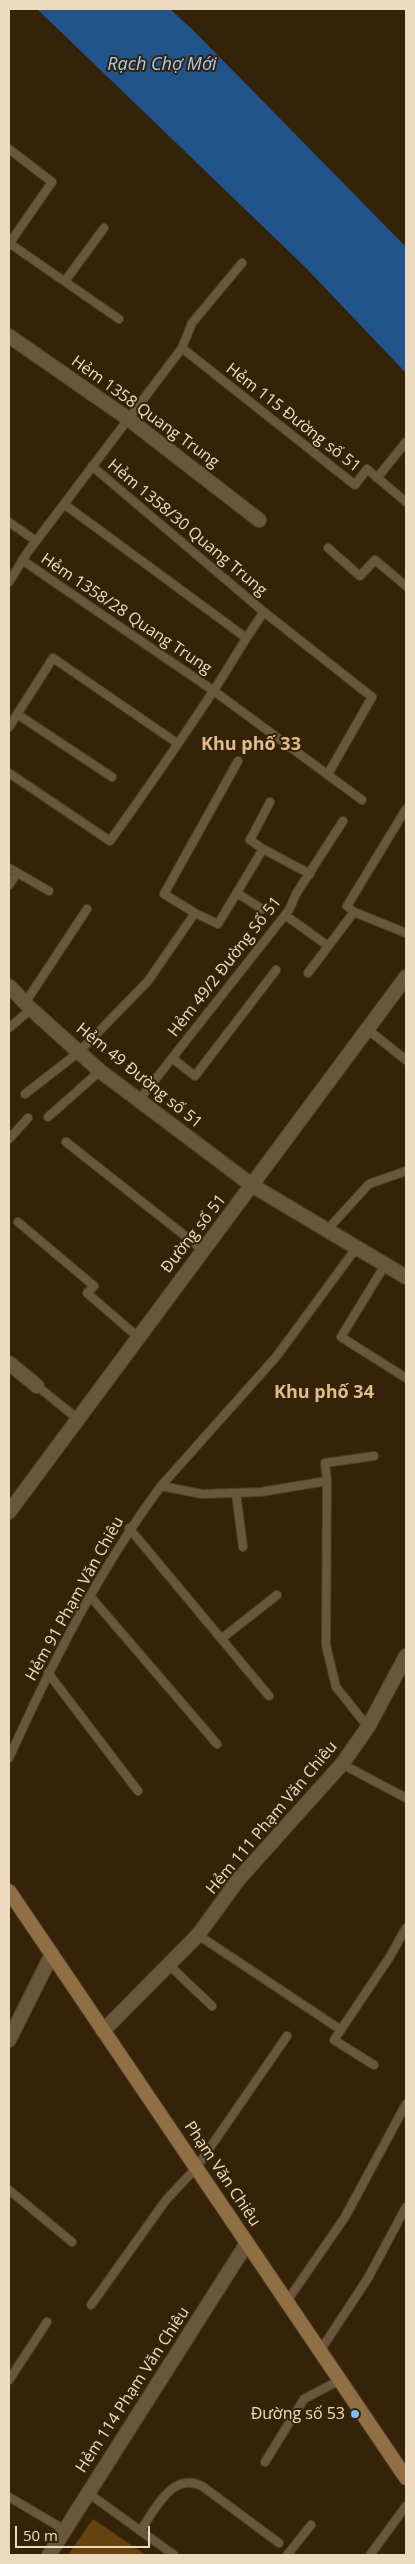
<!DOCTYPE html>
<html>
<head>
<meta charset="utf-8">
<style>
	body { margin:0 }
	#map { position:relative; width:415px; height:2564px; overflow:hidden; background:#342209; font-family:"Open Sans",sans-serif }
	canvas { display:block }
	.frame { position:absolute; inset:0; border:10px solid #eedac1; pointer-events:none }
	.scale { position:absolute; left:15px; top:2526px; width:135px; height:22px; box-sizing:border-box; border:2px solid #eedac1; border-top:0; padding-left:6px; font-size:15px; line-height:18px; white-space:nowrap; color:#eedac1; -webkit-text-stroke:4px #342209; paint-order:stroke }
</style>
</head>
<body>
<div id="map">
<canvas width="415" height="2564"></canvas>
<div class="frame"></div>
<div class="scale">50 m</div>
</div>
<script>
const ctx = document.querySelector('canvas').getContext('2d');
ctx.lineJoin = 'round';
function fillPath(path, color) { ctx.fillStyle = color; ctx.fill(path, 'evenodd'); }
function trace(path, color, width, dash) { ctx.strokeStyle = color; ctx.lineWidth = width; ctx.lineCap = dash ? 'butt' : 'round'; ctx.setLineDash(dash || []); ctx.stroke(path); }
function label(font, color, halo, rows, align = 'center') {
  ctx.font = font + ' "Open Sans",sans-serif'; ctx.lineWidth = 4; ctx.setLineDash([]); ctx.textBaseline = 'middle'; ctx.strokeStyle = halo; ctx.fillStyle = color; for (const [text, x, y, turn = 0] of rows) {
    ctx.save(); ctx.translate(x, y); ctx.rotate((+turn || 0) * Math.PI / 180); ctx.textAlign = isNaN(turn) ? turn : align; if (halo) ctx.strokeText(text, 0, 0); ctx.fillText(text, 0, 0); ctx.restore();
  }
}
const green = new Path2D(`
	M 93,2519 L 146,2555 L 68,2555 Z`);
const water = new Path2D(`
	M 37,9 L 170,9 L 194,31 L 406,247 L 406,373 L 304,266 Z`);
const service = new Path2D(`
	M 9,149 L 52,182 L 9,244
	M 9,243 L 119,319
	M 65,281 L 104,228
	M 182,348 L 355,485 L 367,469 L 406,502
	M 92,466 L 264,612 L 372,697 L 328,774
	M 377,478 L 406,442
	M 64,504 L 245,637
	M 9,522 L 36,541
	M 328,548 L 360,576 L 375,560 L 406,586
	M 22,560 L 214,691 L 362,800
	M 9,582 L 27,553 L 182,348 L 192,323 L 242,263
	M 17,714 L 112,777
	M 9,727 L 53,658 L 177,743
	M 9,773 L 110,841 C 145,792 179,743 212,693 C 230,666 245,638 264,612
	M 406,809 L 347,906 L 354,912 L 406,933
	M 263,849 L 310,874
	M 9,868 L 49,891
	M 9,885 L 17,873
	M 237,893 L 262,909
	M 195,913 L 164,894 L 238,761
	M 285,915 L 328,946
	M 308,973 L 354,912
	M 25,1003 L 87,909
	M 9,1028 L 31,1009
	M 367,1029 L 406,1060
	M 172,1058 L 195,1076 L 276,970
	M 25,1094 L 79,1052 L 148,981 L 195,913 L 218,924 L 263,849 L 250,840 L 270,802
	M 139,1100 L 289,910 L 296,894 L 343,821
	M 48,1117 L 100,1071
	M 9,1139 L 28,1118
	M 66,1142 L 203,1250
	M 18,1222 L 94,1286 L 87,1293 L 138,1337
	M 327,1230 L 369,1184 L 406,1171
	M 385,1265 L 341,1337 L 406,1378
	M 37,1386 L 78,1419
	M 161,1486 L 276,1357 L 357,1247
	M 236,1493 L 243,1547
	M 129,1528 L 269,1696
	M 90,1596 L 217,1744
	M 221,1639 L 277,1595
	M 48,1673 L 138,1791
	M 368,1727 L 336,1687 L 326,1645 L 327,1481 L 325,1463 L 374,1456
	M 9,1758 C 52,1663 99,1570 161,1486 L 202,1494 L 261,1492 L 327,1481
	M 342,1764 L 406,1798
	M 198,1935 L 341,2030
	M 169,1965 L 212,2006
	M 374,2065 L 334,2040 L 389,1958 L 406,1928
	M 9,2190 L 72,2242
	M 287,2301 L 345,2217 L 406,2104
	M 91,2305 L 166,2200 L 196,2168 L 287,2036
	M 320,2351 L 368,2278 L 406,2207
	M 9,2380 L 47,2322
	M 265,2462 L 304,2399 L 340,2380
	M 88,2493 L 174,2555
	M 9,2497 L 65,2530
	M 140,2531 C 155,2510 172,2471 202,2486 L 279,2543
	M 287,2555 L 311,2525
	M 370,2555 L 406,2506`);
const minor = new Path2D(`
	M 9,336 L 127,418 L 259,520
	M 9,986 L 31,1009 L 100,1071 L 253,1186 L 406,1277
	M 9,1363 L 37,1386
	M 9,1512 L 406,977
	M 103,2031 L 198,1935 L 238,1880 L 342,1764 L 368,1727 L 406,1656
	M 49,2555 L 247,2243`);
const tertiary = new Path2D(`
	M 9,2040 L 52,1954`);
const secondary = new Path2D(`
	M 9,1891 L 406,2478`);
const markers = [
	[355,2414,5,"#84bbfb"]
];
const streetNames = [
	["Hẻm 1358 Quang Trung",145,412,36],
	["Hẻm 115 Đường số 51",293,418,38],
	["Hẻm 1358/30 Quang Trung",187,528,40],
	["Hẻm 1358/28 Quang Trung",126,614,34],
	["Hẻm 49/2 Đường Số 51",225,967,-52],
	["Hẻm 49 Đường số 51",139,1076,39],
	["Đường số 51",194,1234,-52],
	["Hẻm 91 Phạm Văn Chiêu",75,1599,-61],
	["Hẻm 111 Phạm Văn Chiêu",272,1818,-50],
	["Phạm Văn Chiêu",222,2174,56],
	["Hẻm 114 Phạm Văn Chiêu",133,2390,-57]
];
const poiNames = [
	["Đường số 53",345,2414]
];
const waterNames = [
	["Rạch Chợ Mới",162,65]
];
const neighbourhoodNames = [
	["Khu phố 33",251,745],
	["Khu phố 34",324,1393]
];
fillPath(green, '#65430f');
fillPath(water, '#21548b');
trace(service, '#523f26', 10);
trace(minor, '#523f26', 16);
trace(tertiary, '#523f26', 16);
trace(secondary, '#523f26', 16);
trace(service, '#6a563c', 8);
trace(minor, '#6a563c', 14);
trace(tertiary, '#6a563c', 14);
trace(secondary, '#906f45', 14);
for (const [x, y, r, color] of markers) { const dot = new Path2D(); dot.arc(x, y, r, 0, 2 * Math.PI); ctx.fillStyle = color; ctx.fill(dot); trace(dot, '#342209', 2); }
label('16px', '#eedac1', '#342209', streetNames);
label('16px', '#eedac1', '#342209', poiNames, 'right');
label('italic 18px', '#a2ccfc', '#342209', waterNames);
label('bold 18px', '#e3bc8b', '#342209', neighbourhoodNames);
</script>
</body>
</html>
